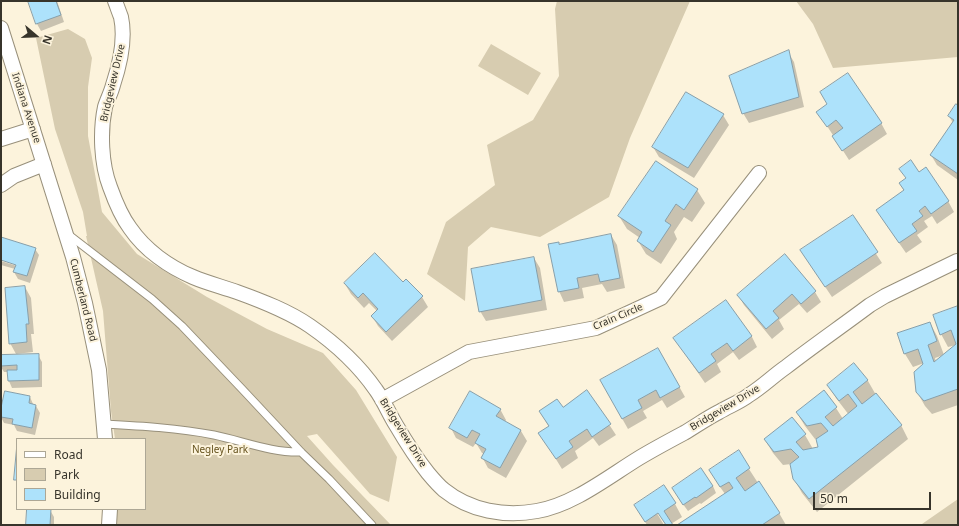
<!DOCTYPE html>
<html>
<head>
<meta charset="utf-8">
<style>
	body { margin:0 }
	#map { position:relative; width:959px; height:526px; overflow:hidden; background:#fcf3dc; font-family:"Noto Sans",sans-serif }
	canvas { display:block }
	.frame { position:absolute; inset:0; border:2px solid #37342b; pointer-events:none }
	.legend { position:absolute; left:16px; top:438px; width:130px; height:72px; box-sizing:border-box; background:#fcf3dc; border:1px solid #ada795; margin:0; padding:5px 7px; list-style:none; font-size:12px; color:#37342b }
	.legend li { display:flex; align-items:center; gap:8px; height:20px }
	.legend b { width:20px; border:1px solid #ada795 }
	.north { position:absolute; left:16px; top:16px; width:40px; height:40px; -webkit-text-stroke:3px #fcf3dc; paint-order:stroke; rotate:109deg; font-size:11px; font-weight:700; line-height:16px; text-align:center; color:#37342b }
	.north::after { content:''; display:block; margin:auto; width:14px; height:18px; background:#37342b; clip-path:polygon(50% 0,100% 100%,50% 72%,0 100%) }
	.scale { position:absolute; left:813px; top:492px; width:118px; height:18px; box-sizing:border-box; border:2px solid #37342b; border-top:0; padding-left:5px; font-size:12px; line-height:14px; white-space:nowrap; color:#37342b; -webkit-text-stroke:3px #fcf3dc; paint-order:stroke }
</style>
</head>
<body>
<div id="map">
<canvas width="959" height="526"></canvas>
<div class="frame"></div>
<ul class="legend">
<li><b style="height:5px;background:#fff"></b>Road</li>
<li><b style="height:11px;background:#d7ccb0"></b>Park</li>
<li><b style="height:11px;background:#ade2fb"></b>Building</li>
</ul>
<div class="north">N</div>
<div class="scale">50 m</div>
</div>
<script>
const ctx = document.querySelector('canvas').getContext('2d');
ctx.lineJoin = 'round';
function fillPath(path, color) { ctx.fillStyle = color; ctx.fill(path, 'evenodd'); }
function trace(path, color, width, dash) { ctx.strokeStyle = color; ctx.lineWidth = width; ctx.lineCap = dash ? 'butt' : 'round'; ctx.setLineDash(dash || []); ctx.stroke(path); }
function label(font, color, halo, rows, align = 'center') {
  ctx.font = font + ' "Noto Sans",sans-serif'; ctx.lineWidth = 4; ctx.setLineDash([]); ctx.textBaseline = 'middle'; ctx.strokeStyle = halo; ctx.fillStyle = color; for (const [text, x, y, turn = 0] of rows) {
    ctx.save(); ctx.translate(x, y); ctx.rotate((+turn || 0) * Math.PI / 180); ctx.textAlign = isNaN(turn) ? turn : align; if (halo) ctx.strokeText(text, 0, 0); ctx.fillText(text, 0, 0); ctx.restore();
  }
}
const green = new Path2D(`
	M 557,1 L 690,1 L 630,138 L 609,197 L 540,237 L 491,227 L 468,247 L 465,301 L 427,274 L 446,222 L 495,185 L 487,145 L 533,120 L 559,76 L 555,9 Z
	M 796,1 L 958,1 L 958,57 L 833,68 L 813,24 Z
	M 68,29 L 85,39 L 92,58 L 88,87 L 88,136 L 102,212 L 137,254 L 207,297 L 267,329 L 323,353 L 356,390 L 397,457 L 389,502 L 370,494 L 317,434 L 307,436 L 333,465 L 391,525 L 117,525 L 117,509 L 145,509 L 145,439 L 115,439 L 111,411 L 103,311 L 86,236 L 87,236 L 83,212 L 55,129 L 36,38 Z
	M 491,44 L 541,73 L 528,95 L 478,66 Z
	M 958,499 L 958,525 L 920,525 L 922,524 Z`);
const shadow = new Path2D(`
	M 29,1 L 57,1 L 64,22 L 41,31 L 37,24 Z
	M 788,52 L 794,62 L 804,107 L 749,123 L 743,113 Z
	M 958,107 L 958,180 L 937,165 L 931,155 L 953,123 L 949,116 Z
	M 818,112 L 881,123 L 887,134 L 849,160 Z
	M 723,115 L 729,125 L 694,178 L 659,157 L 653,147 Z
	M 919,174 L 948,201 L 954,212 L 937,224 L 932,216 L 924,221 L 928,227 L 917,235 L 922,242 L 906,253 L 883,220 L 877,210 L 904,191 L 900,184 Z
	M 697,190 L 705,203 L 692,222 L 684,217 L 674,232 L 677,239 L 661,264 L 646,254 L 638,241 L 640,238 L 627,229 L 619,216 Z
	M 852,217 L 882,263 L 832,297 L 807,260 Z
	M 611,235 L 617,245 L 625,288 L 607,292 L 602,284 L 582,288 L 584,298 L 564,302 L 559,291 L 558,243 L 560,245 Z
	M 1,238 L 35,249 L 39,255 L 30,283 L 18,279 L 14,272 L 15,269 L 1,265 L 1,261 L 20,267 L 21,265 L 1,259 Z
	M 534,258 L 540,268 L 547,310 L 486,321 L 480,311 Z
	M 345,284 L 403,284 L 422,297 L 428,307 L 392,341 L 378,326 L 372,316 L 377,311 L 369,303 L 364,308 L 351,294 Z
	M 25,287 L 31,298 L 34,334 L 31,334 L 33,352 L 16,354 L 10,343 Z
	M 815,292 L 821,302 L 807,313 L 799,304 L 779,320 L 784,329 L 772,339 L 744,305 L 738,295 Z
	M 726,301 L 752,337 L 757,347 L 739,360 L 733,352 L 717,364 L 721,372 L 705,383 L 681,348 L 675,338 Z
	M 958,307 L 958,405 L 932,414 L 925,406 L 917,392 L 927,362 L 913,367 L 905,354 L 898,334 L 930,323 L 937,336 L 944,355 L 935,358 L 936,362 L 956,345 L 948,347 L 941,334 Z
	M 658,349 L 685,397 L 667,408 L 662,400 L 643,411 L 647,418 L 628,429 L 601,381 Z
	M 38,355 L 42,362 L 42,387 L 12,388 L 9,381 L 8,372 L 4,372 L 1,367 L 1,356 Z
	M 854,364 L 868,381 L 876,395 L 901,425 L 908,439 L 817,512 L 802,493 L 794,479 L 791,464 L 783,465 L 773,453 L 765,440 L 805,435 L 813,449 L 819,447 L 817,439 L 815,439 L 805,426 L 797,413 L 824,391 L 836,408 L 843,419 L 849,415 L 836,398 L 828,385 Z
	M 587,391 L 616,435 L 599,446 L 593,438 L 575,451 L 578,458 L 562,469 L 546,443 L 549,427 L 540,412 L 562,408 Z
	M 30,397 L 33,404 L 33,405 L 36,406 L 40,413 L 35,435 L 17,431 L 14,425 L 4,423 L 1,417 L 1,413 Z
	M 500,409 L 506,420 L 505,422 L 521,431 L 527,441 L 506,478 L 488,468 L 482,457 L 484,454 L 482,453 L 476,443 L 473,447 L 456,438 L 451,428 Z
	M 738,452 L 758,483 L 779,513 L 786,525 L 679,525 L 725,494 L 718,484 Z
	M 713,486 L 716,493 L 701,504 L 700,503 L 688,511 L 677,496 Z
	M 675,504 L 682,517 L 671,524 L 672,525 L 666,525 L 657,509 L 655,510 L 664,525 L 647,525 L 635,505 Z
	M 28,509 L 50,510 L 54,517 L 54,525 L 27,525 Z`);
const building = new Path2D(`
	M 28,1 L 56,1 L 61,15 L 36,24 Z
	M 789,50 L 799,97 L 742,114 L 729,76 Z
	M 848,73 L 882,123 L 842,151 L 832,136 L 843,128 L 836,120 L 827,127 L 816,112 L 827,104 L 820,92 Z
	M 686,92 L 724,114 L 688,168 L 652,147 Z
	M 956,104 L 958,105 L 958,174 L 930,155 L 954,120 L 948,116 Z
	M 911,160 L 919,172 L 926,167 L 949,201 L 931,214 L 925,206 L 919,211 L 923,216 L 912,224 L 917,231 L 899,243 L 876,210 L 904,190 L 899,183 L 906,178 L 899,169 Z
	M 656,161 L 698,189 L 684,210 L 676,204 L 665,221 L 671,225 L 653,252 L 637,241 L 642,232 L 618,216 Z
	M 853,215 L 878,252 L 825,287 L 800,250 Z
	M 611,234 L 620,278 L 600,282 L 598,274 L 577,278 L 579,288 L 558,292 L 548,244 L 559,242 L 559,244 Z
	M 1,237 L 36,248 L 27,276 L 13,272 L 16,265 L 1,260 Z
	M 375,253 L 403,282 L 406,279 L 423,296 L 386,332 L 371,316 L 378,309 L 363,293 L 358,298 L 344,283 Z
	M 785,254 L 816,291 L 801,304 L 792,294 L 773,311 L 779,318 L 766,329 L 737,295 Z
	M 534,257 L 542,300 L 479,312 L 471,269 Z
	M 25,286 L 29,324 L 26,324 L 27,342 L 9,344 L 5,288 Z
	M 726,300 L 752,336 L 733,351 L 727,343 L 711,354 L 716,361 L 699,373 L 673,338 Z
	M 958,306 L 958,389 L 924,401 L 916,392 L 914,372 L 923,364 L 918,349 L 904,354 L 897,333 L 930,322 L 937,341 L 928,345 L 934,362 L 956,344 L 951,330 L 940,335 L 933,315 Z
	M 658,348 L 680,387 L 660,398 L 656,390 L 638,400 L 642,408 L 622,419 L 600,380 Z
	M 39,354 L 39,380 L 8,381 L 7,370 L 17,370 L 17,365 L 1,366 L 1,355 Z
	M 854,363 L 868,380 L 853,392 L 862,404 L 876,393 L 902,425 L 809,499 L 793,479 L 790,464 L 799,457 L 791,449 L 774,452 L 764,439 L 792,417 L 806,434 L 796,442 L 803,450 L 818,447 L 816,439 L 828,431 L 821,423 L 807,426 L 796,412 L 824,390 L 837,407 L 825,417 L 833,426 L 857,406 L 848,394 L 839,401 L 827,385 Z
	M 587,390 L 611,424 L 592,437 L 587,429 L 569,441 L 573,447 L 556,459 L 538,433 L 549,426 L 539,411 L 557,399 L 563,407 Z
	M 5,391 L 30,396 L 29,403 L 36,405 L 32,428 L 12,424 L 13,419 L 1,417 L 1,408 Z
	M 470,391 L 501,409 L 496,416 L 521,430 L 500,468 L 481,458 L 486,449 L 475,443 L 480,434 L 472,430 L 467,438 L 449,428 Z
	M 17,444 L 17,480 L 14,480 Z
	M 739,450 L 750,468 L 736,478 L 745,491 L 759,481 L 780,513 L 762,525 L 677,525 L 733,488 L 729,482 L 720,487 L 709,470 Z
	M 701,468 L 713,486 L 696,498 L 695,497 L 683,505 L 672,488 Z
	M 664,485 L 676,503 L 664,511 L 673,525 L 666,525 L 658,513 L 645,522 L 634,505 Z
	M 27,509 L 51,509 L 50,525 L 26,525 Z`);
const lane = new Path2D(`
	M 69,235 L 152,299 L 182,326 L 243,390 L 301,452 L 329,479 L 372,525
	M 104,424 C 141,426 178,428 214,435 C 243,441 272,453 301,452`);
const street = new Path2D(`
	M 115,1 C 117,6 119,12 121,17 C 126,40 120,64 113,85 C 111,93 107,100 105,107 C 100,131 101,164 110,187 C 115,201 121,216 130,228 C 145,250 169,267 193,277 C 207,283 223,287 237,292 C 262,301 288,311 310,326 C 336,344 358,364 376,390 C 384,401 389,414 396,425 C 406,442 416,458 428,473 C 433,479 438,485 444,490 C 470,511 505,517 537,511 C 573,505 608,477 639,458 C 654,449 669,441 684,433 C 696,426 707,418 719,412 C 729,406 740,402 749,395 C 762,387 773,376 786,367 C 813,346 842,326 870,305 L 885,296 L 957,261
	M 1,28 L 73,257 L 85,303 L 99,370 L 105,439
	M 1,139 L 33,129
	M 1,185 L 14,176 L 44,164
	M 382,400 L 469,352 L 596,328 L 661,298 L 759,173
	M 109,525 L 110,509`);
const streetNames = [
	["Bridgeview Drive",113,83,-77],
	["Indiana Avenue",26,108,72],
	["Cumberland Road",83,300,76],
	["Crain Circle",618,317,-23],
	["Bridgeview Drive",725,408,-31],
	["Bridgeview Drive",403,433,58]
];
const parkNames = [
	["Negley Park",220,450]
];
fillPath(green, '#d7ccb0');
fillPath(shadow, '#0003');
fillPath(building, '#ade2fb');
trace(building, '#879faa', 1);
trace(lane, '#98907b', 9);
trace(street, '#98907b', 16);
trace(lane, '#fff', 7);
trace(street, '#fff', 14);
label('10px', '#37342b', '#fcf3dc', streetNames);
label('10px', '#66531e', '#fcf3dc', parkNames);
</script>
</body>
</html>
